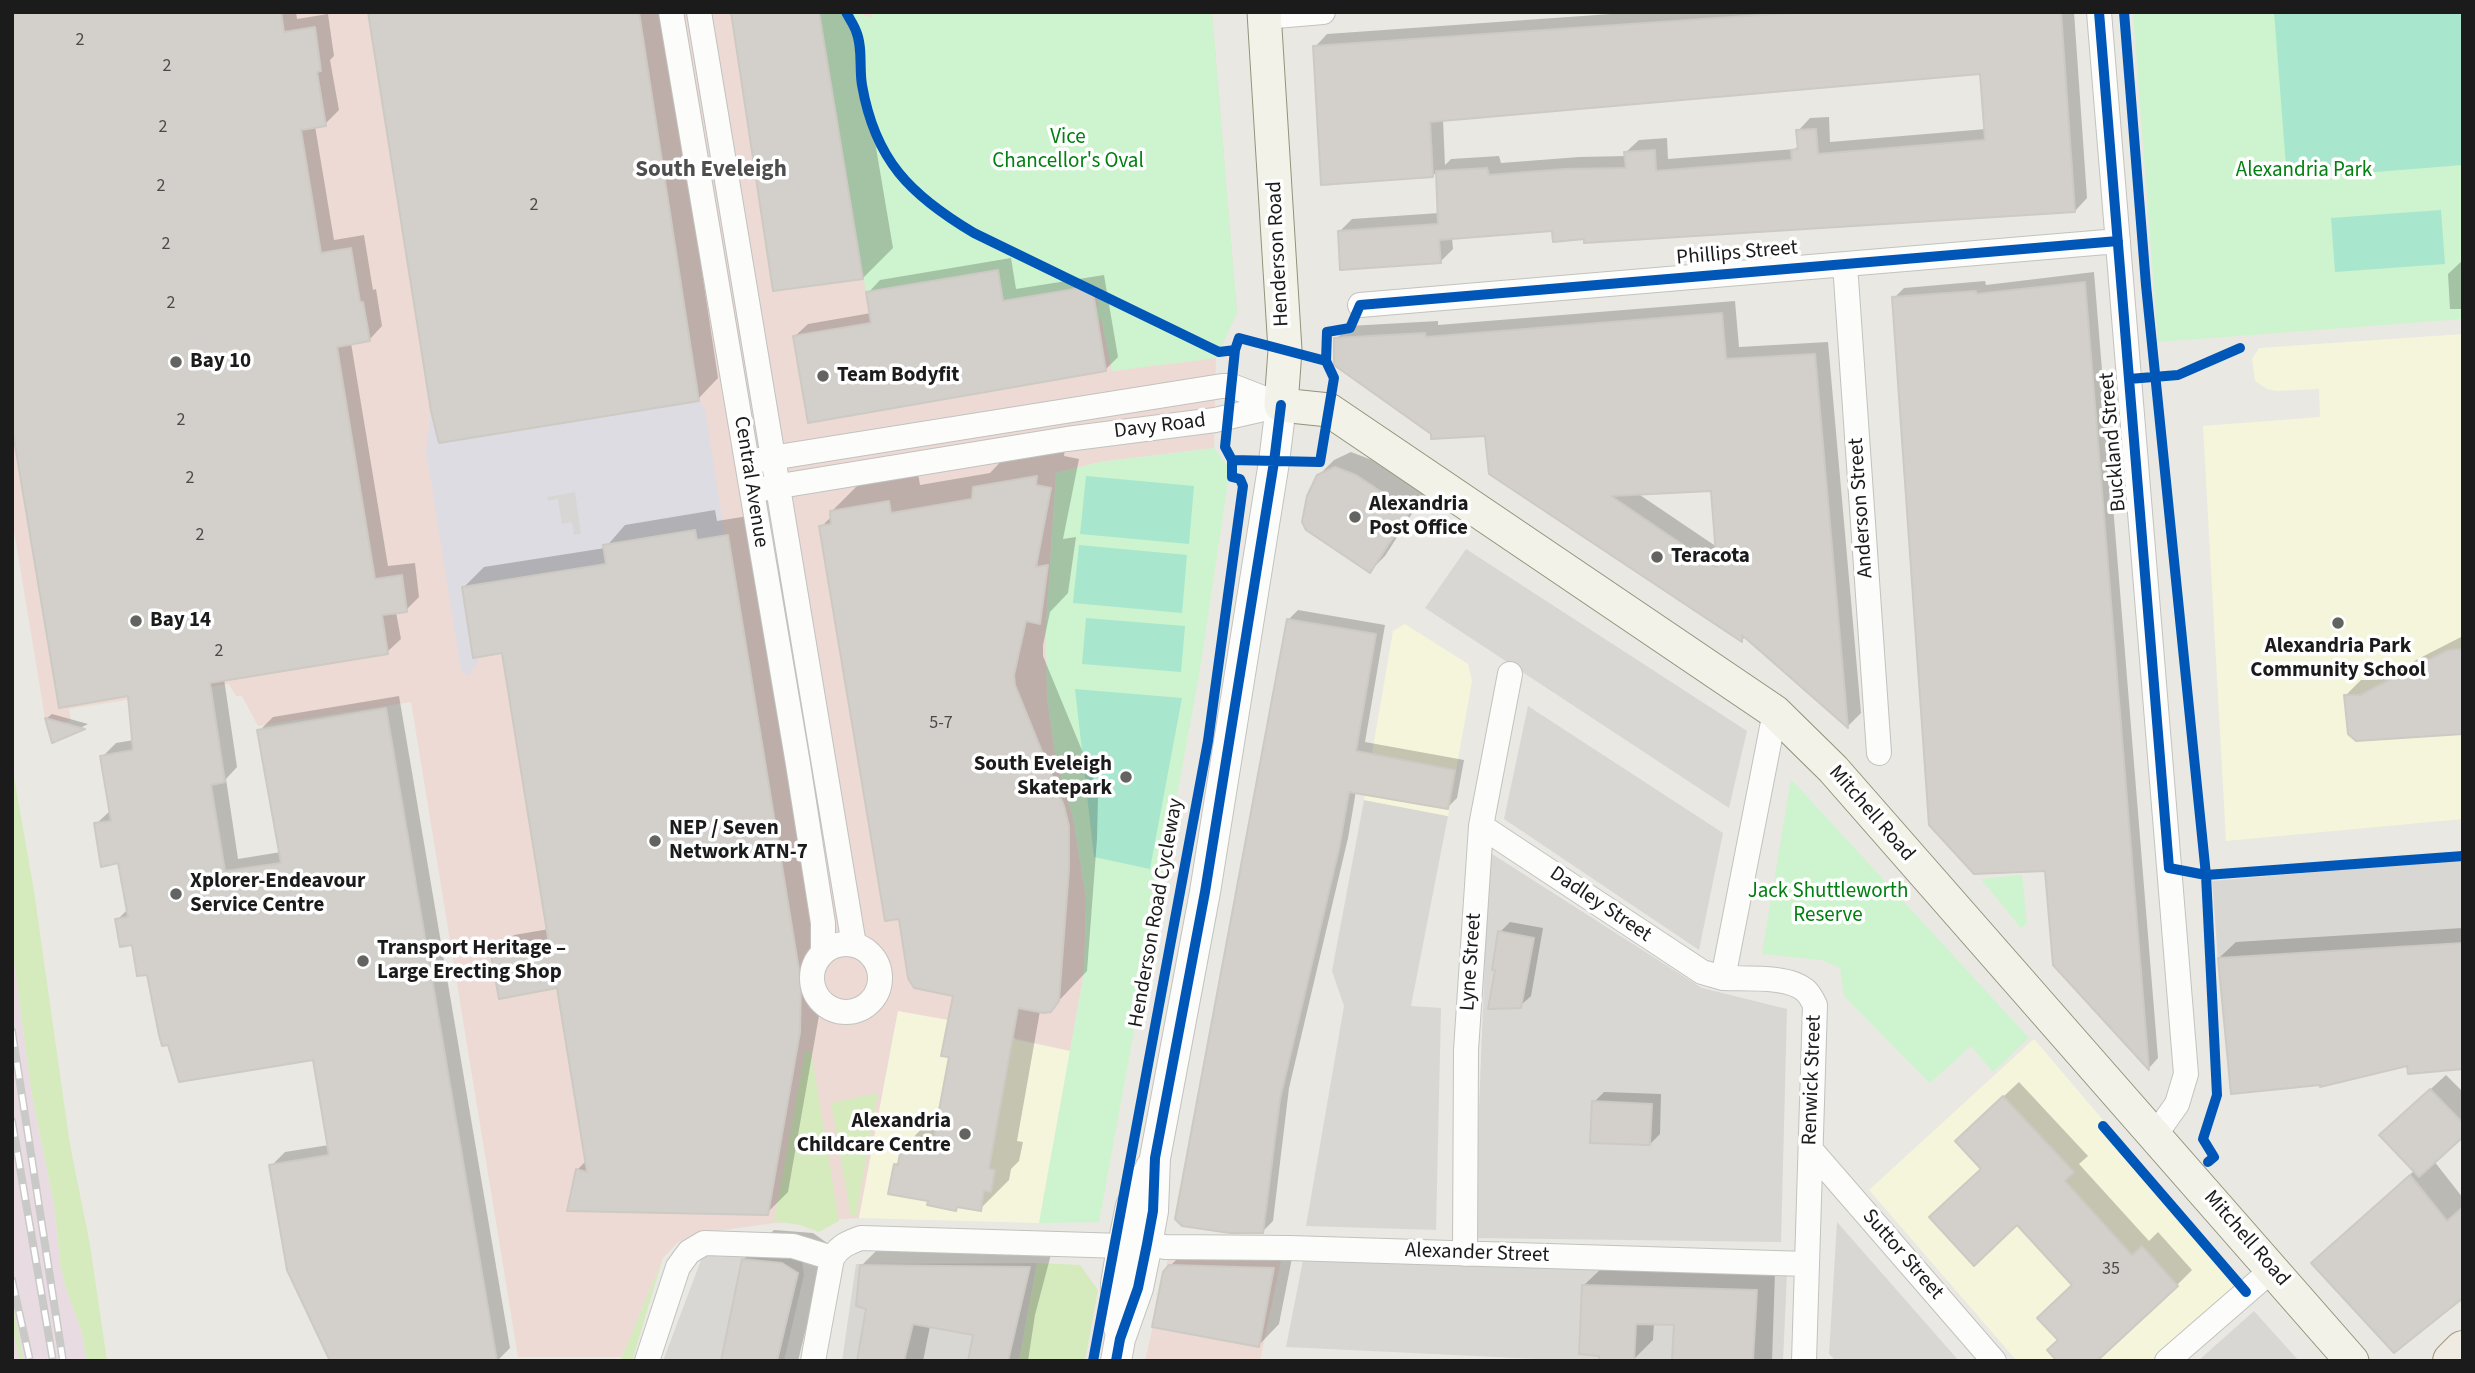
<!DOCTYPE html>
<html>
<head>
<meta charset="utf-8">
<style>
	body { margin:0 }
	#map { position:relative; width:2475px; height:1373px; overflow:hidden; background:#eae8e2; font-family:"Source Sans 3",sans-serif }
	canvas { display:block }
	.frame { position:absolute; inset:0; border:14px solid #1b1b1b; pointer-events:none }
</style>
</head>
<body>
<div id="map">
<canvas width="2475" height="1373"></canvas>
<div class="frame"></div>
</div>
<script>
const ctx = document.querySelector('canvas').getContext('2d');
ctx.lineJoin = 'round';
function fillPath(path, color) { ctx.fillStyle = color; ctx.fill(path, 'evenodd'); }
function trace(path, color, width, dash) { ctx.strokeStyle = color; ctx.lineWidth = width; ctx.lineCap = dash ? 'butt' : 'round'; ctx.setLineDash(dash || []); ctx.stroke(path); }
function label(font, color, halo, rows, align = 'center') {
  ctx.font = font + ' "Source Sans 3",sans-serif'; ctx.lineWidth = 7; ctx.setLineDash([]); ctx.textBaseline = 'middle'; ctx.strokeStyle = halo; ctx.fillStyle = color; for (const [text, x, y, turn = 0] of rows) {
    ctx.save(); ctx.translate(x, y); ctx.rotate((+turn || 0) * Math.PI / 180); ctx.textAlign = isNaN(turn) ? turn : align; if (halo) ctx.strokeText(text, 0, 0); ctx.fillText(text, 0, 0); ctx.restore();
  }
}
const residential = new Path2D(`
	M 1466,549 L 1747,731 L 1729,808 L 1425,608 Z
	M 1528,706 L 1723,833 L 1699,950 L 1504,819 Z
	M 1364,800 L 1448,816 L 1411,1006 L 1441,1008 L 1436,1230 L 1306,1226 L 1344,1006 L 1332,971 Z
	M 1489,852 L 1702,988 L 1787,1009 L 1781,1242 L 1474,1238 Z
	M 2463,859 L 2463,943 L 2218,958 L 2212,881 Z
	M 1837,1222 L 1959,1361 L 1836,1361 L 1829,1354 Z
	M 704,1252 L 802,1260 L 804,1275 L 784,1361 L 663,1361 Z
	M 1304,1255 L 1787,1273 L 1783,1361 L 1580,1361 L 1286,1347 Z
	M 1037,1263 L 1019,1361 L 842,1361 L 856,1264 Z
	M 2254,1311 L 2299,1361 L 2198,1361 Z`);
const commercial = new Path2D(`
	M 12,12 L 1212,12 L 1237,313 L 1216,358 L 1214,448 L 1100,462 L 1056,473 L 1046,626 L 1047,697 L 1055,755 L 1073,818 L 1086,898 L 1084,973 L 1070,1051 L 898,1011 L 859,1218 L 774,1223 L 696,1234 L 677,1243 L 663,1258 L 622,1357 L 518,1357 L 411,702 L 258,726 L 242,696 L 236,696 L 229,684 L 69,709 L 71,720 L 65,723 L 45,718 L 12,519 Z
	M 1168,1258 L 1281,1261 L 1260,1361 L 1145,1361 Z`);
const industrial = new Path2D(`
	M 12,946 L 32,1096 L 54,1204 L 61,1269 L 68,1295 L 81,1329 L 87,1361 L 12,1361 Z`);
const education = new Path2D(`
	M 2463,334 L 2463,819 L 2226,841 L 2203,426 L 2320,417 L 2319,389 L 2277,391 L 2267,389 L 2255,381 L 2252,359 L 2259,348 Z
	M 1405,624 L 1468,664 L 1472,681 L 1448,816 L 1364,800 L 1393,631 Z
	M 898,1011 L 1009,1031 L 1016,1040 L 1070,1051 L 1039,1223 L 859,1218 Z
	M 2034,1039 L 2242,1283 L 2151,1361 L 2017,1361 L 1869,1190 Z`);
const grass = new Path2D(`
	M 12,765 L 34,891 L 70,1145 L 90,1245 L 107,1361 L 87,1361 L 81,1329 L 68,1295 L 61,1269 L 54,1204 L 32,1096 L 12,946 Z
	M 811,1051 L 839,1221 L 819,1232 L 800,1225 L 774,1221 L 805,1052 Z
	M 878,1093 L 856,1216 L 851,1216 L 831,1103 Z
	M 663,1258 L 632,1361 L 621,1361 L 622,1357 Z
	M 1037,1263 L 1080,1265 L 1098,1290 L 1085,1361 L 1019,1361 Z
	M 12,1301 L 24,1361 L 20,1361 L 12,1327 Z`);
const park = new Path2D(`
	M 819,12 L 857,12 L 871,18 L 874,12 L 1212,12 L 1237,313 L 1216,358 L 1112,371 L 1101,318 L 1096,326 L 1004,301 L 998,270 L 866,292 ZM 1095,286 L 1099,307 L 1073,290 L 1073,289 Z
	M 2133,12 L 2463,12 L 2463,319 L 2158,342 Z
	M 1214,448 L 1230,469 L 1199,675 L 1099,1222 L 1039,1223 L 1084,973 L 1086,898 L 1073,818 L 1055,755 L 1047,697 L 1046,626 L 1056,473 L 1100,462 Z
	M 1791,779 L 2029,1038 L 1993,1072 L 1971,1046 L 1930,1083 L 1844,996 L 1840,968 L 1822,960 L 1762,954 Z
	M 2022,875 L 2027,923 L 2021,928 L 1981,879 Z`);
const pitch = new Path2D(`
	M 2274,12 L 2463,12 L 2463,165 L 2287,179 Z
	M 2441,210 L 2445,264 L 2335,272 L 2331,218 Z
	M 1086,476 L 1194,486 L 1189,544 L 1080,534 Z
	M 1079,545 L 1187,555 L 1182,613 L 1073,603 Z
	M 1086,618 L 1185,626 L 1181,672 L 1082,664 Z
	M 1075,689 L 1182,698 L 1150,869 L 1094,857 Z`);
const plaza = new Path2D(`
	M 699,401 L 705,409 L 725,536 L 697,540 L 695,530 L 614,543 L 617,562 L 462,587 L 473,657 L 477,657 L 478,663 L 468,676 L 461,671 L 426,450 L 431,411 L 440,443 Z`);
const pier = new Path2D(`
	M 575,492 L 581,534 L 574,535 L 572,522 L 562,524 L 558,499 L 548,501 L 547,497 Z`);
const shadow = new Path2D(`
	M 12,12 L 296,12 L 297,19 L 328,14 L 334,56 L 330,60 L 339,110 L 325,124 L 315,126 L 334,240 L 364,235 L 373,290 L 376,289 L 382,326 L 369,340 L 351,343 L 388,566 L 415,563 L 419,597 L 406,610 L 396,612 L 401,639 L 387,652 L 224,679 L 237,767 L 226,779 L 238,859 L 281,852 L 259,731 L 273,717 L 399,696 L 510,1348 L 497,1361 L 332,1361 L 271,1166 L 285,1152 L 329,1145 L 314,1058 L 149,972 L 117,920 L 128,909 L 120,861 L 96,824 L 111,810 L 102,757 L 116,743 L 134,740 L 130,694 Z
	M 370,12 L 663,12 L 718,378 L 698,399 Z
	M 733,12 L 853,12 L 893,248 L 863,278 Z
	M 1639,12 L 2074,12 L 2087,198 L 2075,211 L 1585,237 L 1553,229 L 1452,237 L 1453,249 L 1440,262 L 1340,231 L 1352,219 L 1439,213 L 1438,170 L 1433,176 L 1315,47 L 1327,34 ZM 1981,72 L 1986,129 L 1830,142 L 1829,117 L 1810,118 L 1798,131 L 1799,145 L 1795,149 L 1668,159 L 1667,138 L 1639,140 L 1626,152 L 1627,156 L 1579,157 L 1501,163 L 1499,156 L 1451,159 L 1445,165 L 1443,119 Z
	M 1011,258 L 1016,289 L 1104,275 L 1118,357 L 1105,370 L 795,336 L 808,324 L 871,313 L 868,293 L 880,280 Z
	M 2463,260 L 2463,309 L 2450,309 L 2448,274 Z
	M 2094,272 L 2158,1058 L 2149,1068 L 2055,964 L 2047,869 L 1894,298 L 1904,288 L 1985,281 L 1986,285 Z
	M 1735,301 L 1739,347 L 1828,342 L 1861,713 L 1848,726 L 1746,636 L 1742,640 L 1487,434 L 1432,433 L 1336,339 L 1349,326 L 1438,321 L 1438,325 ZM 1712,489 L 1717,547 L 1637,493 Z
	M 1065,449 L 1064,456 L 1079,459 L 1063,539 L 1076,537 L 1068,593 L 1050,612 L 1043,645 L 1043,656 L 1093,777 L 1098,796 L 1097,839 L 1087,971 L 1050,1010 L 1040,1011 L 1017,1141 L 1023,1142 L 1019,1161 L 1011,1169 L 1009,1180 L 980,1209 L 959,1205 L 956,1209 L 930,1200 L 895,1165 L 900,1160 L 903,1148 L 931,1119 L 939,1121 L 951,1056 L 955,994 L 900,918 L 821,527 L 832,516 L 831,512 L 860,483 L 918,473 L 920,485 L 990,473 L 1004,458 Z
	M 1351,452 L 1372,460 L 1424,495 L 1385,556 L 1370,571 L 1318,476 L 1334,460 Z
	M 715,510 L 717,521 L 748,516 L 820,960 L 820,1010 L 788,1192 L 767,1213 L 577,1170 L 587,1160 L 558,986 L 493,956 L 514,935 L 549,929 L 503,651 L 463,588 L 484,567 L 605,548 L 625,525 Z
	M 1298,610 L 1385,625 L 1365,742 L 1464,760 L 1457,798 L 1447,808 L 1356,791 L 1348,838 L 1289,1088 L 1273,1221 L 1263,1231 L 1288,620 Z
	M 2463,636 L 2463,732 L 2345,696 L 2361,680 L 2377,680 Z
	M 52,714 L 88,724 L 53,741 L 47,718 Z
	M 1510,922 L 1543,928 L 1531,996 L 1520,1006 L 1497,969 L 1500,932 Z
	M 2463,928 L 2463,1067 L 2409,1064 L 2219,958 L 2236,942 Z
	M 2446,1075 L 2463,1092 L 2463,1135 L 2434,1161 L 2463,1198 L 2463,1296 L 2333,1244 L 2415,1170 L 2397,1120 Z
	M 2019,1082 L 2088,1156 L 2079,1164 L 2149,1241 L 2158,1232 L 2192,1270 L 2177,1285 L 2060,1340 L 2074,1285 L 1983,1168 L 1973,1125 Z
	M 1604,1092 L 1661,1094 L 1660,1134 L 1650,1144 L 1594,1102 Z
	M 774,1230 L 813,1233 L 827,1243 L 798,1361 L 723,1361 L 743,1260 Z
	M 887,1240 L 1054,1243 L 1035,1315 L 1028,1361 L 969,1361 L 975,1333 L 930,1326 L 923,1361 L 858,1361 L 868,1308 L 862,1265 Z
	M 1191,1245 L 1294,1248 L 1279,1324 L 1259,1345 L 1170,1266 Z
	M 1603,1267 L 1775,1272 L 1772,1361 L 1674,1361 L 1676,1323 L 1654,1323 L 1653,1340 L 1634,1359 L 1583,1286 Z`);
const building = new Path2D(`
	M 12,12 L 281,12 L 284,32 L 315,27 L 321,71 L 317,72 L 326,126 L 301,130 L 321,253 L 351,248 L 360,302 L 363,302 L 370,341 L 337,347 L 375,579 L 402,575 L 407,612 L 382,615 L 388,654 L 210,683 L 225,782 L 211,785 L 225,871 L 281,863 L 257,730 L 386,708 L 497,1361 L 330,1361 L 287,1270 L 269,1165 L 329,1155 L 313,1060 L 179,1082 L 168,1045 L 162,1046 L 159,1035 L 147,975 L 137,976 L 132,945 L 120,947 L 115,919 L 128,917 L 118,863 L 101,867 L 94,823 L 111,821 L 100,756 L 133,750 L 128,696 L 59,708 L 12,427 Z
	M 368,12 L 639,12 L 699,401 L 439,443 L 431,411 Z
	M 731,12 L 819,12 L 863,279 L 773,291 Z
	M 1804,12 L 2061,12 L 2075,212 L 1584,243 L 1584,239 L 1553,242 L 1552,231 L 1439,240 L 1441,263 L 1340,270 L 1338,231 L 1438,224 L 1436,171 L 1487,168 L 1489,175 L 1565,169 L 1626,168 L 1624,152 L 1655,150 L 1656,171 L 1792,160 L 1791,150 L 1798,149 L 1796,130 L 1816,129 L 1818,154 L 1985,140 L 1980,74 L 1430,122 L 1433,177 L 1321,185 L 1313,46 Z
	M 998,270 L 1003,301 L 1092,286 L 1106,371 L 808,423 L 793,336 L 871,323 L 866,292 Z
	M 2085,282 L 2149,1070 L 2053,965 L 2045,871 L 1974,874 L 1929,825 L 1892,297 L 1976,291 L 1976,294 Z
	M 1722,313 L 1726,359 L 1815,354 L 1848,728 L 1742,635 L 1742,642 L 1489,474 L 1485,436 L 1431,439 L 1431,434 L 1334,365 L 1334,338 L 1425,333 L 1426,337 ZM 1711,491 L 1717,568 L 1611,496 Z
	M 1335,467 L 1356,475 L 1410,511 L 1370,573 L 1306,530 L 1302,522 L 1307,496 L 1317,475 Z
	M 1037,476 L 1036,485 L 1051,488 L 1036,567 L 1048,565 L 1040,624 L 1026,621 L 1014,675 L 1015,685 L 1064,806 L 1069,826 L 1069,869 L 1059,1001 L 1051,1012 L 1044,1013 L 1018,1008 L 989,1169 L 995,1170 L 991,1192 L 984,1191 L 981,1211 L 957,1207 L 956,1211 L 927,1205 L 928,1201 L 888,1194 L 894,1164 L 898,1165 L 901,1147 L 931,1153 L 949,1057 L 941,1056 L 953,996 L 914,988 L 908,978 L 899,919 L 885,921 L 819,526 L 831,524 L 830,511 L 889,501 L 891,513 L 972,499 L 973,487 Z
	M 695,530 L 697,540 L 728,535 L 801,982 L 800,1032 L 768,1215 L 567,1211 L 576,1169 L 587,1172 L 557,988 L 499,999 L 491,955 L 549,944 L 502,653 L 473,658 L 462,587 L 606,564 L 603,545 Z
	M 1287,619 L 1376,634 L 1356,751 L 1455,770 L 1448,809 L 1349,792 L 1339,849 L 1280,1099 L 1263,1233 L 1230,1233 L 1182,1226 L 1175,1219 Z
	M 2463,649 L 2463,734 L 2356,741 L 2348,734 L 2344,695 L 2360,695 L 2448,650 Z
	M 45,718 L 85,729 L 52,743 Z
	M 1498,931 L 1534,938 L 1521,1008 L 1488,1009 L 1495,970 L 1492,970 Z
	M 2463,943 L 2463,1069 L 2408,1074 L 2407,1066 L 2320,1087 L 2320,1085 L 2231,1094 L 2218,958 Z
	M 2430,1089 L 2463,1123 L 2463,1137 L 2419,1177 L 2379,1135 Z
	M 2003,1096 L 2074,1172 L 2065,1181 L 2132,1255 L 2142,1246 L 2178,1286 L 2097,1361 L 2057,1361 L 2047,1350 L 2058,1340 L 2037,1318 L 2072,1285 L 2017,1225 L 1974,1266 L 1929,1217 L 1981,1169 L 1955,1141 Z
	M 1592,1101 L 1652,1104 L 1650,1145 L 1590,1143 Z
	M 2410,1175 L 2447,1221 L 2463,1207 L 2463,1298 L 2394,1353 L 2311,1263 Z
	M 742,1259 L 782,1263 L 798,1273 L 777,1361 L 721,1361 Z
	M 860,1265 L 1030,1267 L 1008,1361 L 968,1361 L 973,1335 L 913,1324 L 904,1361 L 857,1361 L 866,1309 L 856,1306 Z
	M 1169,1265 L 1274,1268 L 1259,1347 L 1152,1327 L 1163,1272 Z
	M 1582,1285 L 1757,1290 L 1753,1361 L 1672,1361 L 1674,1325 L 1636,1324 L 1634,1361 L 1599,1361 L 1599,1356 L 1579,1354 Z`);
const minor = new Path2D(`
	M 671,12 L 798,764 L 823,923 L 823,952
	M 699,12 L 854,945
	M 2099,12 L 2186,1074 L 2177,1104 L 2155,1135
	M 1264,17 L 1323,12
	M 1845,264 L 1879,753
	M 1360,305 L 2118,241
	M 759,460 L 1222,386 L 1232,386 L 1281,405
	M 762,489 L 1067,439 L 1215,420 L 1281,405
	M 1775,712 L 1723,978 C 1745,979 1789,975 1806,991 C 1810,995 1813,1001 1815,1005 L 1804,1361
	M 1481,826 L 1702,972 L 1723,978
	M812 978a34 34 0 1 1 68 0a34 34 0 1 1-68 0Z
	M 1811,1150 L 1994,1361
	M 1147,1244 L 1165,1247 L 1289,1248 L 1807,1264
	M 1465,1254 L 1466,1050 L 1481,826 L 1510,674
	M 647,1361 L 678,1267 L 689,1252 L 704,1243 L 793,1246 L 832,1258
	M 813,1361 L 832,1258 C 840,1246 847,1243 861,1238 L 1123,1246
	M 2167,1361 L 2273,1269`);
const tertiary = new Path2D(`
	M 1119,1328 L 1116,1284 L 1120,1260 L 1131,1206 L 1151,1167
	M 1116,1361 L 1120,1339 L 1138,1288 L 1147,1244 L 1153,1211 L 1155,1158 L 1205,892 L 1274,462 L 1281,405`);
const secondary = new Path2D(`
	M 1264,12 L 1285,350 L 1281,405 L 1329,410 L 1775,712 L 1833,769 L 2352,1361`);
const primary = new Path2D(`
	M 2452,1361 L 2463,1350`);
const rail = new Path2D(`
	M 12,1031 L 63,1361
	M 12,1121 L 53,1361
	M 12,1280 L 30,1361`);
const cycleway = new Path2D(`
	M 846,12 C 849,18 854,25 856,31 C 863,47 859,68 862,85 C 875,160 910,195 974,233 L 1219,352 L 1235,350 L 1239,338 L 1326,361
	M 2099,12 L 2169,868 L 2206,875 L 2463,856
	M 2124,12 L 2146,285 L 2206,875 L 2217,1095 L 2203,1139 L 2214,1157 L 2208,1162
	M 2129,379 L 2178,375 L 2240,348
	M 1232,460 L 1320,462 L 1334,378 L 1326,361 L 1327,332 L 1350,328 L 1360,305 L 2118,241
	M 2103,1126 L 2246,1292
	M 1093,1361 L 1208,741 L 1243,486 L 1240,479 L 1232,477 L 1232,460 L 1225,447 L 1235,350
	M 1116,1361 L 1120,1339 L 1138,1288 L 1147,1244 L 1153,1211 L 1155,1158 L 1205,892 L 1274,462 L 1281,405`);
const markers = [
	[176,362,7,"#636361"],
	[823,376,7,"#636361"],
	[1355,517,7,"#636361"],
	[1657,557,7,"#636361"],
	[136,621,7,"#636361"],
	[2338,623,7,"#636361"],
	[1126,777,7,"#636361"],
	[655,841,7,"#636361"],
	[176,894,7,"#636361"],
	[363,961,7,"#636361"],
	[965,1134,7,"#636361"]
];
const numberNames = [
	["2",80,41],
	["2",167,67],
	["2",163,128],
	["2",161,187],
	["2",534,206],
	["2",166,245],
	["2",171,304],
	["2",181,421],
	["2",190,479],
	["2",200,536],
	["2",219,652],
	["5-7",941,724],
	["35",2111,1270]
];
const parkNames = [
	["Vice",1068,138],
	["Chancellor's Oval",1068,162],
	["Alexandria Park",2304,171],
	["Jack Shuttleworth",1828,892],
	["Reserve",1828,916]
];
const streetNames = [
	["Henderson Road",1279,254,-93],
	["Phillips Street",1737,254,-5],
	["Davy Road",1160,427,-7],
	["Buckland Street",2114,442,-95],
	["Central Avenue",750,482,81],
	["Anderson Street",1862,508,-94],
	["Mitchell Road",1871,814,49],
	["Dadley Street",1600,905,34],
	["Henderson Road Cycleway",1157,913,-80],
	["Lyne Street",1472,962,-86],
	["Renwick Street",1813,1080,-88],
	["Mitchell Road",2246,1239,49],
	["Alexander Street",1477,1254,2],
	["Suttor Street",1902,1255,49]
];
const poiNames = [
	["Bay 10",190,362],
	["Team Bodyfit",837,376],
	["Alexandria",1369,505],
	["Post Office",1369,529],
	["Teracota",1671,557],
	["Bay 14",150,621],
	["Alexandria Park",2338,647,"center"],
	["Community School",2338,671,"center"],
	["South Eveleigh",1112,765,"right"],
	["Skatepark",1112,789,"right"],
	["NEP / Seven",669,829],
	["Network ATN-7",669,853],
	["Xplorer-Endeavour",190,882],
	["Service Centre",190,906],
	["Transport Heritage –",377,949],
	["Large Erecting Shop",377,973],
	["Alexandria",951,1122,"right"],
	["Childcare Centre",951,1146,"right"]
];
const neighbourhoodNames = [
	["South Eveleigh",711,171]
];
fillPath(residential, '#d9d7d4');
fillPath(commercial, '#eedad5');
fillPath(industrial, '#e9dbe2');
fillPath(education, '#f5f5dc');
fillPath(grass, '#d5ebbd');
fillPath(park, '#cdf4ce');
fillPath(pitch, '#a9e6ce');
fillPath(plaza, '#dedce3');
fillPath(pier, '#d7d6d4');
fillPath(shadow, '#0003');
fillPath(building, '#d3d0cb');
trace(building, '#cdc9c3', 2);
trace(minor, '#c2c2bf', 26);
trace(tertiary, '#c2c2bf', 32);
trace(secondary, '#91937b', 35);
trace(primary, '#a09780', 40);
trace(minor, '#fcfcfb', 24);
trace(tertiary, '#fcfcfb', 30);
trace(secondary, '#f2f2e8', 33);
trace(primary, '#f0ebe2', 38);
trace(rail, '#c9c9c8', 8);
trace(rail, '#fff', 5, [16]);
trace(cycleway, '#0057b8', 10);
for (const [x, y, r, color] of markers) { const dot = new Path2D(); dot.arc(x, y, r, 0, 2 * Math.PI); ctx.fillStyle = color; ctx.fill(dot); trace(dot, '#fff', 2.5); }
label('18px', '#4a4948', null, numberNames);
label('21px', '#028011', '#fff', parkNames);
label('21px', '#1b1b1b', '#fff', streetNames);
label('bold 21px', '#1b1b1b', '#fff', poiNames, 'left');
label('bold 23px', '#4e4e4e', '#fff', neighbourhoodNames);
</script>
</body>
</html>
